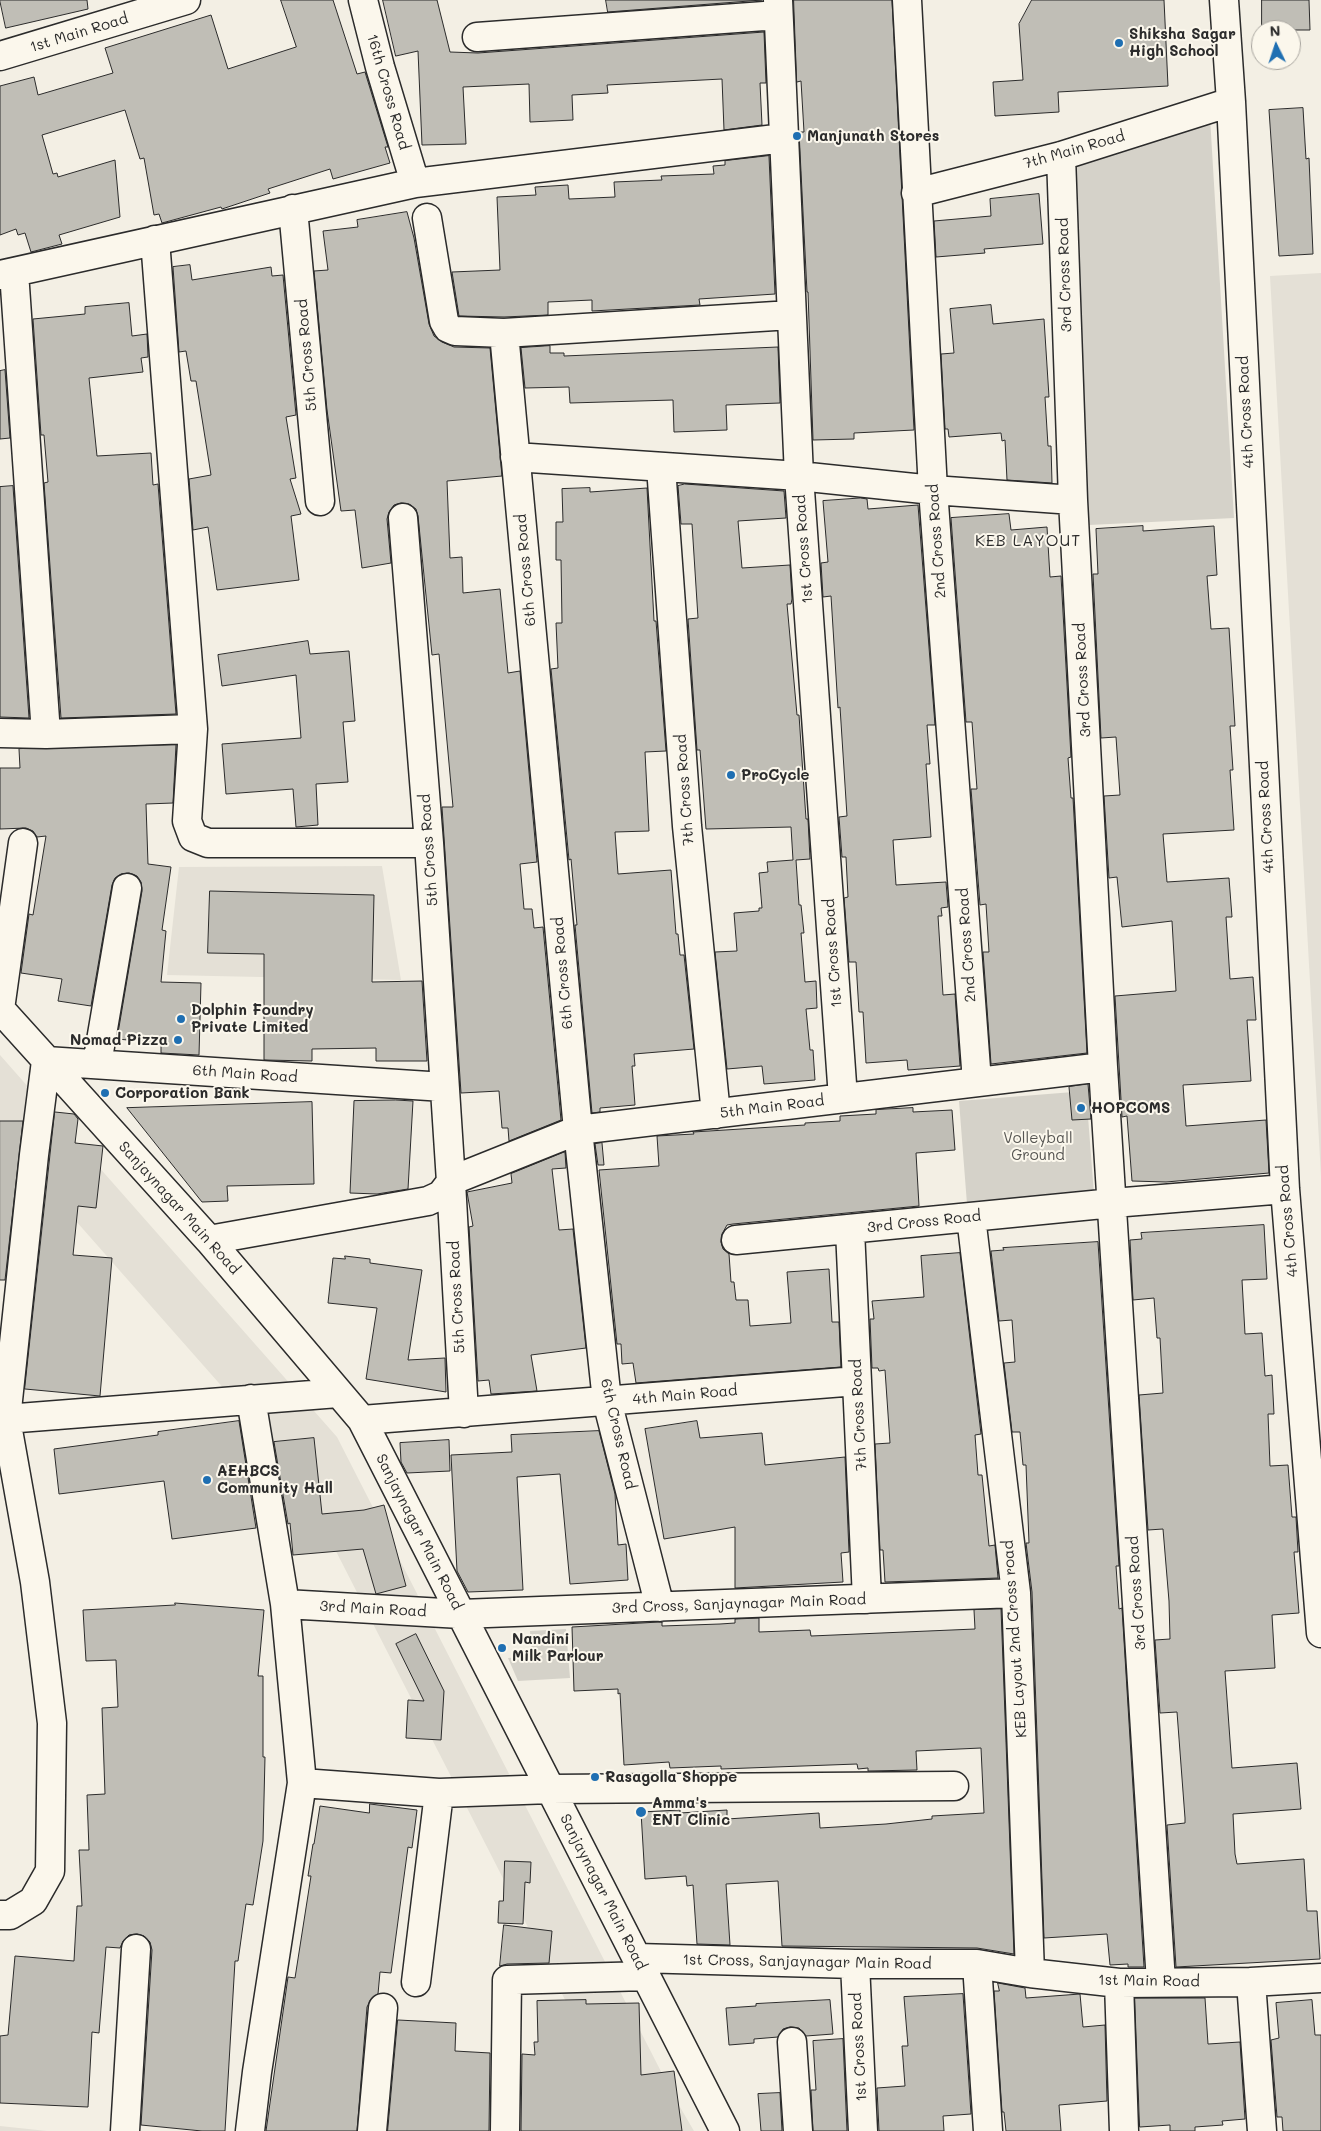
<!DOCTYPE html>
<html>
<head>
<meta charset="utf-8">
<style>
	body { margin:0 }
	#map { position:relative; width:1321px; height:2131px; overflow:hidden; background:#f3efe4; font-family:Mali,sans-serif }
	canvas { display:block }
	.north { position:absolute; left:1251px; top:20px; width:50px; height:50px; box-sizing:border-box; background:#fbf7ec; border:1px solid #a8a59f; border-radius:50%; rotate:356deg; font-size:14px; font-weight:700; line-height:20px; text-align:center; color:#2b2b2b }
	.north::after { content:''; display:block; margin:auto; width:18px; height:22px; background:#1f6fb2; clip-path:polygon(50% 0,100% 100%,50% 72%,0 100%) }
</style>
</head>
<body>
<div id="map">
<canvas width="1321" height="2131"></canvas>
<div class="north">N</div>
</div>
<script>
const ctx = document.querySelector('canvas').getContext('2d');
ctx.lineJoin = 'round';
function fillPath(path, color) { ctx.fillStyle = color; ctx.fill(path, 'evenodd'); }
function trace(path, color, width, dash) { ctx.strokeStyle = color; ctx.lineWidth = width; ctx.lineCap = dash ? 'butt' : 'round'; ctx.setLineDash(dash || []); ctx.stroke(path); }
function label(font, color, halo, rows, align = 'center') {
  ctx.font = font + ' Mali,sans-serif'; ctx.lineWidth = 4; ctx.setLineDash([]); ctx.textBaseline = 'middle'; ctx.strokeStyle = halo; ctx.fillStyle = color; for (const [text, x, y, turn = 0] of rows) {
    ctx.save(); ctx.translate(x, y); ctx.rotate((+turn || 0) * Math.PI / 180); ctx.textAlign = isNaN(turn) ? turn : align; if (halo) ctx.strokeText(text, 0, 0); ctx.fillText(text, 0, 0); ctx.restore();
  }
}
const built = new Path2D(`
	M 1321,273 L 1321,1176 L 1270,276 Z
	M 382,866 L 401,980 L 167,975 L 179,867 Z
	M 0,1055 L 337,1437 L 673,2095 L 694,2131 L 632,2131 L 293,1467 L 0,1135 Z
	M 0,2126 L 47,2131 L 0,2131 Z`);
const green = new Path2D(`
	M 1210,117 L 1234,518 L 1089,525 L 1069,163 Z
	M 1086,1091 L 1094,1194 L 967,1204 L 959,1101 Z
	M 566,1629 L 570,1678 L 518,1681 L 508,1658 L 532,1656 L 530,1631 Z`);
const building = new Path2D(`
	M 0,0 L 87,0 L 88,9 L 6,28 Z
	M 281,0 L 333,0 L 357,74 L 365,72 L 388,147 L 385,147 L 390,163 L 333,179 L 330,169 L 268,189 L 270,193 L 222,209 L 221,207 L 162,223 L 159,214 L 154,215 L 144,158 L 140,159 L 125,110 L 42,135 L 53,174 L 57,173 L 58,177 L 115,160 L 120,217 L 59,235 L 62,244 L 31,252 L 25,233 L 18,235 L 16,229 L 0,235 L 0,86 L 34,77 L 38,95 L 113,73 L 105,48 L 211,15 L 228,69 L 296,47 Z
	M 383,0 L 437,0 L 450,52 L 478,53 L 764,32 L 766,83 L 760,83 L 762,125 L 724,130 L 722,79 L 607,85 L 608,93 L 572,95 L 573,120 L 530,122 L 529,84 L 463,87 L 466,144 L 422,145 L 418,51 L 396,56 Z
	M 606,0 L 762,0 L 608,12 Z
	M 794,0 L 892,0 L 914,430 L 854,433 L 854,439 L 813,440 L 808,292 L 807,292 L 799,132 L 804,132 L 801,81 L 797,82 Z
	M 1032,0 L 1164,0 L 1168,86 L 1058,92 L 1059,112 L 995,116 L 993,82 L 1023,80 L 1019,24 Z
	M 1262,0 L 1309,0 L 1310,30 L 1262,30 Z
	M 1303,108 L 1306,159 L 1309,158 L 1313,254 L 1279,256 L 1269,110 Z
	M 769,156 L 775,294 L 699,299 L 700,305 L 592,311 L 592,300 L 548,302 L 548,315 L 504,317 L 459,316 L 452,272 L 500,270 L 497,197 L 536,195 L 535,187 L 568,185 L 569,199 L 615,197 L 614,182 L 662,180 L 661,176 L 714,174 L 713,166 L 725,165 L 725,161 Z
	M 1039,194 L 1043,244 L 984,249 L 985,253 L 936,257 L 934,221 L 991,216 L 990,199 Z
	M 407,212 L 414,238 L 429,324 L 434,336 L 442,342 L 454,347 L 490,348 L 502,476 L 447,481 L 450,558 L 462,557 L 463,593 L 500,589 L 508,673 L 520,671 L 537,862 L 520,864 L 524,909 L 532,909 L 534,928 L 543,927 L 561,1120 L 509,1141 L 508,1128 L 502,1128 L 499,1091 L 461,1093 L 442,807 L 453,807 L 439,654 L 432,655 L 418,516 L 416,509 L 409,504 L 401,503 L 394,505 L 389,512 L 387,519 L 391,563 L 362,568 L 355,510 L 341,511 L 327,410 L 314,271 L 328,270 L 323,231 L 358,227 L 357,220 Z
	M 190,265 L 192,280 L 271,267 L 272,276 L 283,275 L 296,415 L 286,417 L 296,478 L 290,479 L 301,514 L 291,516 L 299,580 L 217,590 L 208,527 L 193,530 L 189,479 L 211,475 L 196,381 L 191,381 L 186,351 L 179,352 L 173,267 Z
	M 129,303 L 132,336 L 147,334 L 148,357 L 141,358 L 143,372 L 89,378 L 97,456 L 151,453 L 153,485 L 158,484 L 176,714 L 61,718 L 44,483 L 48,482 L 44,435 L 41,435 L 33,319 L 85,314 L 85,307 Z
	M 991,305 L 993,324 L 1044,319 L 1049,397 L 1045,397 L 1048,446 L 1051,446 L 1052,483 L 1007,480 L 1005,440 L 1002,441 L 1001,433 L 949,437 L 948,429 L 945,429 L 941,354 L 954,353 L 950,309 Z
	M 550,346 L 550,353 L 564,353 L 564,356 L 778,347 L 780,403 L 726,405 L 727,430 L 674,432 L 673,400 L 570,403 L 569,387 L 525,388 L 521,348 Z
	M 5,370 L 10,438 L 0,439 L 0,371 Z
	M 685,484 L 784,491 L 786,518 L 738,521 L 742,568 L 790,565 L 792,599 L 791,604 L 787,604 L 797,715 L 799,715 L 806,819 L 808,819 L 810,859 L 796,860 L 799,905 L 801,905 L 804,933 L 801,933 L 805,982 L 816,981 L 817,1008 L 806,1009 L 810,1050 L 813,1050 L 815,1080 L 764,1084 L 762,1066 L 727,1069 L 715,952 L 737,951 L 734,913 L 759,911 L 759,908 L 762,908 L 759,873 L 768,872 L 767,862 L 793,860 L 791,827 L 706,829 L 700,750 L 697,750 L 688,619 L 698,618 L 692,524 L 681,524 L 678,486 Z
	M 13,486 L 29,718 L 0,717 L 0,487 Z
	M 590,488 L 590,492 L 647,488 L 654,621 L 656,621 L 666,751 L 645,752 L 649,831 L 615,832 L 618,874 L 671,870 L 676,934 L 678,934 L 680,955 L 684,955 L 694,1049 L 634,1054 L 635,1066 L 632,1066 L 635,1105 L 600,1108 L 600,1112 L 592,1113 L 575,925 L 577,925 L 571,859 L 569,860 L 551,669 L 558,668 L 556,623 L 562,623 L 561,560 L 556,560 L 556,522 L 563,522 L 562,489 Z
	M 861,498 L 867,499 L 868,509 L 918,505 L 935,725 L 927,725 L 930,764 L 926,764 L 931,837 L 893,840 L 896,885 L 946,882 L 948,907 L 941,908 L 942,916 L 938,916 L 943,995 L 955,994 L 960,1066 L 908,1070 L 907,1060 L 866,1063 L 863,1012 L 859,1012 L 856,962 L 849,962 L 844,898 L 848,897 L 846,857 L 842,857 L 839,817 L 847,816 L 840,707 L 838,708 L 831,596 L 823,597 L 821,563 L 828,562 L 823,501 Z
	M 1009,514 L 1011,530 L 1047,527 L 1050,577 L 1061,576 L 1071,757 L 1068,758 L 1071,798 L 1073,798 L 1087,1053 L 991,1064 L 983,952 L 989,952 L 986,904 L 980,905 L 971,789 L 977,789 L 972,722 L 966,722 L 951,518 Z
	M 1143,526 L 1143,531 L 1214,526 L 1217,575 L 1207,576 L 1211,629 L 1229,628 L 1235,726 L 1230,726 L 1233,770 L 1230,770 L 1234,830 L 1163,834 L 1167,882 L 1229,878 L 1232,917 L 1226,917 L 1230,979 L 1253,977 L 1256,1020 L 1247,1020 L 1251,1081 L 1183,1085 L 1186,1126 L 1266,1120 L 1269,1173 L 1166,1182 L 1132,1181 L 1127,1116 L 1122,1117 L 1115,996 L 1176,991 L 1172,921 L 1122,927 L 1117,877 L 1109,878 L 1104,796 L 1120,795 L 1116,737 L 1101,738 L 1093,574 L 1098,574 L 1096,529 Z
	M 308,641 L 310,654 L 349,651 L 355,721 L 343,722 L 348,782 L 316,784 L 318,825 L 296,827 L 293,789 L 226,794 L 222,744 L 301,738 L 296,675 L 222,686 L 218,655 Z
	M 176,745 L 173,803 L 146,804 L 148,864 L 171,867 L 162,930 L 166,931 L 161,982 L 201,983 L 199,1055 L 161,1053 L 161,1043 L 117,1039 L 142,891 L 141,882 L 137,876 L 129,873 L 121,874 L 115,878 L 112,885 L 91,1006 L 58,1001 L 62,979 L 21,973 L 29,914 L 33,915 L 46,836 L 37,837 L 33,831 L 26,828 L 0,829 L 0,768 L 20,768 L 19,749 Z
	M 210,891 L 374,895 L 372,982 L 422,981 L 427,1061 L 376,1061 L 376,1048 L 312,1049 L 312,1061 L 264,1060 L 264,954 L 208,953 Z
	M 1088,1084 L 1091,1119 L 1072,1120 L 1069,1087 Z
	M 396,1100 L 413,1101 L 408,1189 L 377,1194 L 350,1193 L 354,1101 Z
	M 312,1102 L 314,1184 L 227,1186 L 228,1201 L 202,1202 L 127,1108 Z
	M 913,1108 L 913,1112 L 952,1110 L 955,1150 L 916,1153 L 919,1206 L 733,1224 L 727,1225 L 722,1234 L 721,1242 L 723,1249 L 729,1254 L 731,1282 L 734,1282 L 736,1300 L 748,1300 L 750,1326 L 791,1323 L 787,1272 L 829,1269 L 832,1322 L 839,1322 L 841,1367 L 636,1383 L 633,1363 L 622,1364 L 621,1344 L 617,1344 L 599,1170 L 659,1166 L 657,1136 L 694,1134 L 693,1132 L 805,1125 L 805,1123 L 840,1121 L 840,1116 L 876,1114 L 876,1110 Z
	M 55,1112 L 74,1114 L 78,1119 L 75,1143 L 103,1146 L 96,1208 L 78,1206 L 73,1255 L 112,1258 L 100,1396 L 25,1389 Z
	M 0,1121 L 23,1121 L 5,1280 L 0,1280 Z
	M 602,1143 L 604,1165 L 598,1165 L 595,1144 Z
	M 565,1152 L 566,1168 L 552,1169 L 559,1230 L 573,1229 L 586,1348 L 531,1355 L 537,1391 L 491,1394 L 489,1380 L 478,1381 L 469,1227 L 473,1226 L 467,1192 L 512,1183 L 511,1174 Z
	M 1264,1225 L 1267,1279 L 1242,1280 L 1245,1334 L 1262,1333 L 1265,1376 L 1272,1375 L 1274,1414 L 1268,1414 L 1270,1466 L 1288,1465 L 1292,1517 L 1296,1517 L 1298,1552 L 1294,1552 L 1299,1613 L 1272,1615 L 1275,1668 L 1225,1671 L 1232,1768 L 1297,1763 L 1301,1809 L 1233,1814 L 1235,1854 L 1237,1864 L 1304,1859 L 1307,1911 L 1317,1911 L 1320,1959 L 1176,1967 L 1167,1825 L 1185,1823 L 1185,1818 L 1177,1712 L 1160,1713 L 1155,1640 L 1170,1639 L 1169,1601 L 1163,1529 L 1148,1530 L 1139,1395 L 1163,1393 L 1160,1338 L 1157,1338 L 1154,1298 L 1133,1300 L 1130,1240 L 1142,1239 L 1141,1233 Z
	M 1098,1242 L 1119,1566 L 1116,1566 L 1119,1609 L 1122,1608 L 1144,1967 L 1128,1967 L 1128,1964 L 1110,1965 L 1107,1934 L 1044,1938 L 1032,1592 L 1026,1543 L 1029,1543 L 1026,1465 L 1023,1465 L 1020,1432 L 1012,1432 L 1004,1363 L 1015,1362 L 1012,1320 L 999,1321 L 991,1251 L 1004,1250 L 1003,1248 Z
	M 960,1253 L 981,1434 L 975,1435 L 978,1475 L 982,1475 L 989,1546 L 995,1545 L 998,1578 L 885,1582 L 883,1550 L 880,1550 L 875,1444 L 890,1443 L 885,1370 L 879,1371 L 878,1368 L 872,1368 L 870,1319 L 874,1319 L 872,1301 L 924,1297 L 921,1256 Z
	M 345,1256 L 370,1259 L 370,1263 L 422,1270 L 408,1360 L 445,1358 L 446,1392 L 366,1379 L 377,1308 L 328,1303 L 333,1258 L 345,1259 Z
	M 239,1421 L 256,1528 L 172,1539 L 164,1481 L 59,1494 L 54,1449 L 158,1435 L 158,1432 Z
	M 697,1421 L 700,1438 L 762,1433 L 765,1465 L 845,1457 L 849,1552 L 841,1553 L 843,1582 L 735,1588 L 735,1527 L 664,1539 L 645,1429 Z
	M 599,1431 L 615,1494 L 618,1545 L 626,1544 L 628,1580 L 570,1584 L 560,1474 L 517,1477 L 523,1590 L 468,1592 L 457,1571 L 451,1455 L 512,1452 L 511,1435 Z
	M 314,1438 L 322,1514 L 364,1510 L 384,1505 L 406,1586 L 376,1594 L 363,1549 L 293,1555 L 290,1523 L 288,1524 L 274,1442 Z
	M 449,1440 L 450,1471 L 407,1473 L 401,1462 L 400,1443 Z
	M 175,1603 L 264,1610 L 258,1676 L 263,1676 L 263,1757 L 265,1757 L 263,1841 L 253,1905 L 246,1904 L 238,1961 L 235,1961 L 225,2131 L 202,2131 L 141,2125 L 152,1950 L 150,1942 L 144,1936 L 137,1934 L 129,1935 L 123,1941 L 120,1948 L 106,1947 L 99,2033 L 92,2032 L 88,2107 L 0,2103 L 0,2036 L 8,2035 L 15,1956 L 74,1961 L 77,1906 L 82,1906 L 79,1850 L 89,1850 L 87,1795 L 105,1794 L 102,1708 L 118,1707 L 116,1660 L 86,1661 L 83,1610 L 175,1605 Z
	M 1001,1609 L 1014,1954 L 977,1948 L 782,1946 L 778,1881 L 726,1884 L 730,1945 L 697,1944 L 693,1885 L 687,1886 L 686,1876 L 645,1879 L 641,1812 L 680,1810 L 680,1813 L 727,1810 L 727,1819 L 819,1813 L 820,1828 L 886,1824 L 932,1819 L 932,1816 L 984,1813 L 981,1748 L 916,1751 L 917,1770 L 868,1771 L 868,1768 L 858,1769 L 857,1764 L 721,1769 L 721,1766 L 670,1768 L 669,1762 L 624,1765 L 620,1693 L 618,1694 L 618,1689 L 574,1691 L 572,1627 L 659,1622 L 662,1622 L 662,1626 L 720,1624 L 735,1623 L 735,1619 L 759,1618 L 759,1632 L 810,1630 L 811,1636 L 975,1629 L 974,1610 Z
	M 416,1634 L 444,1691 L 441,1740 L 406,1738 L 408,1700 L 424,1701 L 396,1644 Z
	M 370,1804 L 417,1810 L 412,1848 L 408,1847 L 391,1973 L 380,1972 L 378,1994 L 371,1999 L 367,2007 L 357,2131 L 266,2131 L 288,1977 L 295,1978 L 311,1876 L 308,1876 L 313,1844 L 314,1844 L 320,1806 L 369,1813 Z
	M 505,1861 L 531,1862 L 530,1883 L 525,1882 L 523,1924 L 498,1923 L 499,1901 L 503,1901 Z
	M 504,1925 L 552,1931 L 549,1963 L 507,1964 L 500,1966 Z
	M 998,1983 L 1025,1988 L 1026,1998 L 1080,1994 L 1083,2027 L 1105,2025 L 1107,2101 L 1059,2105 L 1061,2131 L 1006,2131 L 1004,2112 L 1002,2112 L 994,1991 L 999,1991 Z
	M 963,1994 L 971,2114 L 943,2116 L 944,2131 L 879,2131 L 877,2088 L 905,2086 L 902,2046 L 908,2046 L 904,1997 Z
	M 1135,1998 L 1205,1998 L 1208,2044 L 1240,2042 L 1245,2119 L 1222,2121 L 1223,2125 L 1195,2127 L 1195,2131 L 1170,2131 L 1170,2125 L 1140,2127 Z
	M 586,2000 L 586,2004 L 639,2003 L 641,2075 L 674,2071 L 682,2131 L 521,2131 L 522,2054 L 535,2055 L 534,2042 L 538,2042 L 537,2001 Z
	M 830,2000 L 833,2034 L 806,2036 L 799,2028 L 790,2027 L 783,2029 L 778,2037 L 754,2039 L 754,2043 L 729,2045 L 726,2008 L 756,2006 L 756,2004 Z
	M 1312,2000 L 1315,2035 L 1321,2035 L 1321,2131 L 1283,2131 L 1282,2117 L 1277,2117 L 1271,2040 L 1279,2038 L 1276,2003 Z
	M 398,2020 L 456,2023 L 455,2051 L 490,2053 L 489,2131 L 388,2131 Z
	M 843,2039 L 847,2131 L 813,2131 L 811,2090 L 816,2090 L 813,2041 Z
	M 780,2093 L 782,2131 L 761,2131 L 758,2094 Z`);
const minor = new Path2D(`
	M 363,0 L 380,67 L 415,183
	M 778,0 L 799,476 L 843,1098
	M 907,0 L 933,490 L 977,1082
	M 1224,0 L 1231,102 L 1285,1189 L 1321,1633
	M 477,37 L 778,15
	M 0,56 L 186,0
	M 1061,156 L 1073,500 L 1103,1067 L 1161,1982
	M 916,193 L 1061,156 L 1231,102
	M 293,209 L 320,501
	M 427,218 L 444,321 L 448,328 L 455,331 L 504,333 L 791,315
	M 155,240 L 193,729 L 187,821 L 193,837 L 208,843 L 429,843
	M 14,272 L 46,734
	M 0,275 L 415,183 L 784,138
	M 504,333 L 578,1130 L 607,1401 L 660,1607
	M 515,457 L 799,476 L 933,490 L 1073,500
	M 661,467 L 687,826 L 716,1114
	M 0,733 L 46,734 L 193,729
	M 0,1009 L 209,1240 L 362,1420 L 725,2131
	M 0,1009 L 23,843
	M 97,1064 L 127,888
	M 971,1217 L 1016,1593 L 1030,1973
	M 850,1230 L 867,1599
	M 209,1240 L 428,1201 L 441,1195 L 451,1182 L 429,843 L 403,518
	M 736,1240 L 1113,1203 L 1285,1189
	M 464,1413 L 451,1182 L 458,1178 L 578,1130 L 1103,1067
	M 6,1419 L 338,1393
	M 362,1420 L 857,1381
	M 285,1604 L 461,1614 L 1016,1593
	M 302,1783 L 439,1793 L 551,1789 L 954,1786
	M 0,1915 L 10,1915 L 33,1901 L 50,1871 L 52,1723 L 35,1582 L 6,1419 L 34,1155 L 46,1061 L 444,1087
	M 637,1958 L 855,1964 L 977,1964 L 1030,1973 L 1119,1983 L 1251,1982 L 1321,1978
	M 855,1964 L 863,2131
	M 977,1964 L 988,2131
	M 416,1982 L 439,1793
	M 1251,1982 L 1262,2131
	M 1119,1983 L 1124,2131
	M 792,2042 L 798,2131
	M 125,2131 L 136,1949
	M 250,2131 L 257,2072 L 302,1783 L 285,1604 L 251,1399
	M 372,2131 L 383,2008
	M 505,2131 L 507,1980 L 646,1976`);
const markers = [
	[1119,43,5,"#1f6fb2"],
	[797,136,5,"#1f6fb2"],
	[731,775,5,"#1f6fb2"],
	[181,1019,5,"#1f6fb2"],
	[178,1040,5,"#1f6fb2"],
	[105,1093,5,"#1f6fb2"],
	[1081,1108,5,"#1f6fb2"],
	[207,1480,5,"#1f6fb2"],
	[502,1648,5,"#1f6fb2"],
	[595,1777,5,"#1f6fb2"],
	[641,1812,6,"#1f6fb2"]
];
const streetNames = [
	["1st Main Road",79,33,-17],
	["16th Cross Road",388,92,74],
	["7th Main Road",1074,150,-16],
	["3rd Cross Road",1065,275,-92],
	["5th Cross Road",307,355,-95],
	["4th Cross Road",1246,412,-93],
	["2nd Cross Road",937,541,-94],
	["1st Cross Road",804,549,-94],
	["6th Cross Road",526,570,-95],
	["3rd Cross Road",1083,680,-93],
	["7th Cross Road",685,790,-94],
	["4th Cross Road",1266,817,-93],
	["5th Cross Road",429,850,-94],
	["2nd Cross Road",967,945,-94],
	["1st Cross Road",833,953,-94],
	["6th Cross Road",563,973,-95],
	["6th Main Road",245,1074,4],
	["5th Main Road",772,1107,-7],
	["Sanjaynagar Main Road",179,1208,48],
	["4th Cross Road",1288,1221,-95],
	["3rd Cross Road",924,1222,-6],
	["5th Cross Road",457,1297,-93],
	["4th Main Road",685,1395,-5],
	["7th Cross Road",859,1415,-93],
	["6th Cross Road",618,1434,77],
	["Sanjaynagar Main Road",419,1532,63],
	["3rd Cross Road",1137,1593,-94],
	["3rd Cross, Sanjaynagar Main Road",739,1604,-2],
	["3rd Main Road",373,1609,3],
	["KEB Layout 2nd Cross road",1015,1639,-94],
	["Sanjaynagar Main Road",603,1892,63],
	["1st Cross, Sanjaynagar Main Road",807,1962,1],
	["1st Main Road",1149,1981,1],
	["1st Cross Road",859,2047,-93]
];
const poiNames = [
	["Shiksha Sagar",1129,34],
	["High School",1129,51],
	["Manjunath Stores",807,136],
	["ProCycle",741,775],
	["Dolphin Foundry",191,1010],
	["Private Limited",191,1027],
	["Nomad Pizza",168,1040,"right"],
	["Corporation Bank",115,1093],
	["HOPCOMS",1091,1108],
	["AEHBCS",217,1471],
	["Community Hall",217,1488],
	["Nandini",512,1639],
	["Milk Parlour",512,1656],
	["Rasagolla Shoppe",605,1777],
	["Amma's",652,1803],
	["ENT Clinic",652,1820]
];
const parkNames = [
	["Volleyball",1038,1138],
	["Ground",1038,1155]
];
const neighbourhoodNames = [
	["KEB LAYOUT",1028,541]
];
fillPath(built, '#e4e0d6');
fillPath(green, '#d5d2c9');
fillPath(building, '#c0beb6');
trace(building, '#2b2b2b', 1);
trace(minor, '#2b2b2b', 31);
trace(minor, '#fbf7ec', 28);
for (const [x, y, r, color] of markers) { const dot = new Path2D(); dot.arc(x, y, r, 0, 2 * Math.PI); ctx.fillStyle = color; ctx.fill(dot); trace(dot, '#fbf7ec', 2); }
label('15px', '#2b2b2b', '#fbf7ec', streetNames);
label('bold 15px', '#2b2b2b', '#fbf7ec', poiNames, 'left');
label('15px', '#565552', '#fbf7ec', parkNames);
ctx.letterSpacing = '1px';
label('16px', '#2b2b2b', '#fbf7ec', neighbourhoodNames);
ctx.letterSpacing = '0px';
</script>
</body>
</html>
